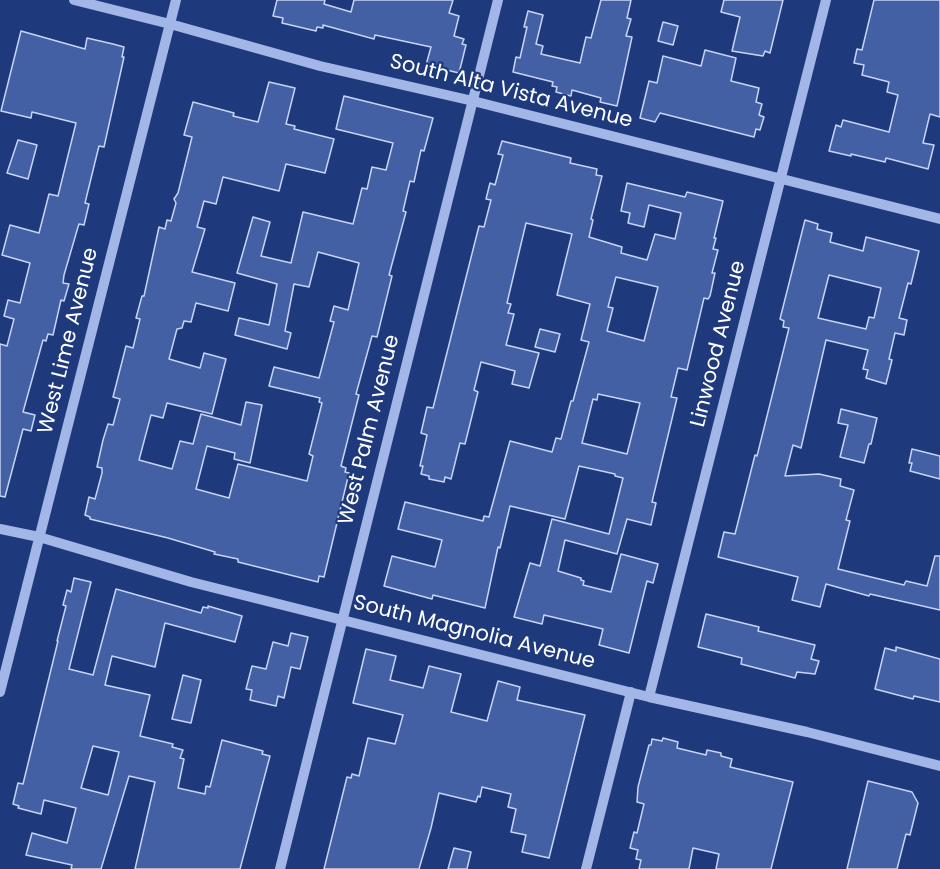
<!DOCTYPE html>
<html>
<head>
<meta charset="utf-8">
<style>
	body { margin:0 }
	canvas { display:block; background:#1f397d }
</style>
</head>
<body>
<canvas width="940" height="869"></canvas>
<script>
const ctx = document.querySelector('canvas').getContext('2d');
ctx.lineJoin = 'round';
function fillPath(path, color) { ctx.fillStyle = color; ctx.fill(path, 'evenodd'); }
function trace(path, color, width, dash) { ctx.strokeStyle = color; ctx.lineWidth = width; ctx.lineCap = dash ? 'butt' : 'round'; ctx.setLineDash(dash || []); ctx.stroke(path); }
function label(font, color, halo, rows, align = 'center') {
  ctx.font = font + ' Poppins,sans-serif'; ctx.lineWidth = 4.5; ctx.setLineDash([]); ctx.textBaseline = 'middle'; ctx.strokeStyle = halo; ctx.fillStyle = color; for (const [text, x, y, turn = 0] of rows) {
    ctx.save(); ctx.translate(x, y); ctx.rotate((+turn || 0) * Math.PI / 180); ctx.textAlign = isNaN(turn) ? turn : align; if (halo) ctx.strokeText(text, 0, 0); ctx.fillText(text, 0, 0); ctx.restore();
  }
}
const building = new Path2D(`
	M 277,0 L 325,0 L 324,4 L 351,12 L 354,0 L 453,0 L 449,13 L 459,16 L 454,36 L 464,39 L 462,44 L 466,45 L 459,73 L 426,65 L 431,47 L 375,35 L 374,39 L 323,25 L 323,28 L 317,27 L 316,31 L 282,23 L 283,18 L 273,16 Z
	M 601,0 L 631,0 L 627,18 L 631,19 L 626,36 L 632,37 L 617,106 L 600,102 L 601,98 L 572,90 L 571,96 L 556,92 L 557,87 L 552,86 L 553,82 L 513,72 L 516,57 L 520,58 L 527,27 L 524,27 L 528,11 L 543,15 L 536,44 L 543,46 L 541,54 L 580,63 L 586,37 L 591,38 Z
	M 724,0 L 783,0 L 770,53 L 765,51 L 763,56 L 732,51 L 740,17 L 721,12 Z
	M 874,0 L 940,0 L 940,117 L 930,114 L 923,143 L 934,145 L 928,169 L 886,158 L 885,162 L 851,154 L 851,156 L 829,151 L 836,125 L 841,127 L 843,120 L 889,132 L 898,95 L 887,92 L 889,82 L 862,75 L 864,65 L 854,63 L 857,49 L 862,50 Z
	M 663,22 L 678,26 L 673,45 L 658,41 Z
	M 21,31 L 85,49 L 87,38 L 113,44 L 124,47 L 122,57 L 124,57 L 104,147 L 99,146 L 97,154 L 85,203 L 89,204 L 84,225 L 79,224 L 78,227 L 64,275 L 63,283 L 69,284 L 64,301 L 61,300 L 53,335 L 48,334 L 46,341 L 43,340 L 23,412 L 35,415 L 31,431 L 23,429 L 5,497 L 0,496 L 0,344 L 7,346 L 14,319 L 4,316 L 8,300 L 20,303 L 30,263 L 2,255 L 10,225 L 39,233 L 49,194 L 58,196 L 76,123 L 32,112 L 31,118 L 1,111 Z
	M 705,50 L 736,58 L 731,81 L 759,88 L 756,102 L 762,104 L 759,115 L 764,117 L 760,130 L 756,129 L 754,137 L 660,113 L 655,122 L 640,118 L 649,81 L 657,83 L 663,56 L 701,66 Z
	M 269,82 L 295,88 L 286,124 L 295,126 L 294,129 L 334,139 L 325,173 L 286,164 L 279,191 L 223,177 L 216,204 L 204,201 L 197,227 L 205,229 L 192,272 L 235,283 L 228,311 L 196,303 L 191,322 L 184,321 L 182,328 L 177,329 L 169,359 L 200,368 L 204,353 L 226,359 L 212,414 L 167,403 L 163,418 L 151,415 L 139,460 L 172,469 L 180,441 L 193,444 L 201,414 L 241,425 L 246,402 L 262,405 L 250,463 L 234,459 L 235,453 L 207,446 L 196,489 L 229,498 L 238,464 L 307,481 L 313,456 L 309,454 L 322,403 L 319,402 L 320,398 L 269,386 L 274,367 L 319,378 L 334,322 L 330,321 L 334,306 L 348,310 L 359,263 L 318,252 L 309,287 L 294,284 L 285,331 L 291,333 L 287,349 L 235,335 L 239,318 L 269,325 L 277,284 L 237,273 L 253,217 L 270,222 L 261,256 L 291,263 L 303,212 L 353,224 L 362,188 L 367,189 L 372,167 L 386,170 L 393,143 L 336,129 L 344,96 L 433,118 L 424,151 L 421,150 L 414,182 L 410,181 L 403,211 L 406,212 L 389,275 L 392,276 L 377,337 L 372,336 L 356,394 L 359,395 L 341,466 L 346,468 L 345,472 L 349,473 L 324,577 L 319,576 L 318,582 L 238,562 L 238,559 L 214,554 L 215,552 L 168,538 L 90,519 L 90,517 L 85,515 L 89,497 L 95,499 L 102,473 L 102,468 L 97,467 L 103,440 L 108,424 L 113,425 L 120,399 L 113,397 L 126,346 L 133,348 L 140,319 L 136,318 L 142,296 L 144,296 L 159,227 L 165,229 L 167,220 L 171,221 L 176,203 L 174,199 L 178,193 L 192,137 L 184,135 L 193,102 L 234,113 L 233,116 L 258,122 Z
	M 18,140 L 37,145 L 28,179 L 7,173 Z
	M 502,141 L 571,158 L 570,163 L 597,169 L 596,175 L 602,176 L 591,219 L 593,220 L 589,237 L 622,247 L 621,253 L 647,260 L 655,234 L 675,239 L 681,213 L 649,205 L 644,227 L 628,223 L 630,213 L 621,211 L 627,183 L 685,197 L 687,192 L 723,201 L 714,238 L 716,238 L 713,249 L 718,250 L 712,273 L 715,273 L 710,296 L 708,299 L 704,298 L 687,370 L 678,368 L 671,397 L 677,398 L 652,502 L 656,503 L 651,525 L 627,519 L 617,554 L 565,540 L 558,571 L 581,578 L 581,580 L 584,581 L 583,585 L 611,592 L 621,554 L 658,564 L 653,583 L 647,581 L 629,653 L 599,645 L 603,629 L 544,615 L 542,624 L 514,617 L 530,563 L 540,566 L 552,519 L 609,534 L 623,478 L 615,476 L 615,474 L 579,466 L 565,519 L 510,506 L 500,548 L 498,547 L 485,608 L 433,595 L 432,599 L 384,586 L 392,556 L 435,567 L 442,540 L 398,529 L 405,502 L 483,521 L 484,516 L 489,517 L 510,441 L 552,452 L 556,438 L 561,439 L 571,401 L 573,401 L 589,342 L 581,340 L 590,304 L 557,295 L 572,234 L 526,223 L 507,303 L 511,304 L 508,313 L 514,314 L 506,345 L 539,353 L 529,388 L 512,384 L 515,371 L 481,362 L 474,390 L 478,392 L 465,444 L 460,443 L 451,479 L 445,477 L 444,482 L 429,479 L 429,476 L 421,474 L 423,466 L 420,466 L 427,435 L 421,433 L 427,407 L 433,408 L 479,226 L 484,227 L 491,200 L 486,199 L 490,183 L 495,185 L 503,155 L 498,154 ZM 616,277 L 658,287 L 644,341 L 607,331 L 613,308 L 608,307 ZM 598,394 L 640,403 L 627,454 L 582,443 L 593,399 L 597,400 Z
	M 805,220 L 818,224 L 817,229 L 832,233 L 830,242 L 863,251 L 866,237 L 919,251 L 911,284 L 908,283 L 899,318 L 907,320 L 904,335 L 895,333 L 889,359 L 892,360 L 886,384 L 866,378 L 868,370 L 863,369 L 868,350 L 826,340 L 801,448 L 793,445 L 785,476 L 819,474 L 841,479 L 840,486 L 854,490 L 846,520 L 850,521 L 838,569 L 904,585 L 906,581 L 927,586 L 935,556 L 940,556 L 940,610 L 870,594 L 869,596 L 826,584 L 820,607 L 792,600 L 798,577 L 718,557 L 724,532 L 735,534 L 755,455 L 757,456 L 789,328 L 783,327 L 784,321 L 780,319 ZM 829,275 L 881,288 L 874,318 L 869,317 L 866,329 L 818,318 Z
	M 540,329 L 560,334 L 555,352 L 535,347 Z
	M 841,409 L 877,418 L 871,444 L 869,444 L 864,463 L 840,457 L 848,425 L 838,423 Z
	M 912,449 L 940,456 L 940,479 L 910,471 L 912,463 L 909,463 Z
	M 74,578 L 91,582 L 69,669 L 93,675 L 116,589 L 201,613 L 203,607 L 208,608 L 208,606 L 242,616 L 235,642 L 165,623 L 155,667 L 112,656 L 105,685 L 150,695 L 140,736 L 173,744 L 172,747 L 183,750 L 180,758 L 184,759 L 178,788 L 205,794 L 206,786 L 210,787 L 222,740 L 263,751 L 262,754 L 270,756 L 240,869 L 135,869 L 155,782 L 129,776 L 101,869 L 71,869 L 72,865 L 26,855 L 32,833 L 67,843 L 76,808 L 44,800 L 41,814 L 18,808 L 19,806 L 13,804 L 18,783 L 23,784 L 58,641 L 57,641 L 66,606 L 63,605 L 67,590 L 71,592 ZM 93,746 L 119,752 L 108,795 L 81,788 Z
	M 706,614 L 759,627 L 758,631 L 815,645 L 811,659 L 819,661 L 815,674 L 797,672 L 795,678 L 741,664 L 742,658 L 698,647 Z
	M 291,633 L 308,637 L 300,669 L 291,667 L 284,698 L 278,696 L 276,706 L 250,700 L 252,690 L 246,689 L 252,666 L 266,669 L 273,642 L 288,646 Z
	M 896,647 L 940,659 L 940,702 L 914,696 L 913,699 L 875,689 L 885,648 L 896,651 Z
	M 366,649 L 396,656 L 390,680 L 423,688 L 429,666 L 461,674 L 451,712 L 487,721 L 498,681 L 520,687 L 517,700 L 585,715 L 549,858 L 522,852 L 526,835 L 511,832 L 516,809 L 508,807 L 511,794 L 482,787 L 480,797 L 478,796 L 476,802 L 439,793 L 431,828 L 419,869 L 324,869 L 347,777 L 351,778 L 352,774 L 359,776 L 368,738 L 395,744 L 403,715 L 353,703 Z
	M 183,675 L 201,680 L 191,723 L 172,719 Z
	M 663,738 L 678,742 L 677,748 L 706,755 L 707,750 L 721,753 L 721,756 L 732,759 L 730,767 L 793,782 L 771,869 L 716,869 L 719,854 L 693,848 L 689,869 L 639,869 L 641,860 L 636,859 L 638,850 L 630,848 L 634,832 L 637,833 L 644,804 L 637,802 L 638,787 L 649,745 L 651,745 L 652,739 L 662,741 Z
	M 868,781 L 912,792 L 918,803 L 910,835 L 906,834 L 897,869 L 847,869 Z
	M 454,848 L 471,852 L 467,869 L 448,869 Z`);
const minor = new Path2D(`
	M 74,0 L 170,24 L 320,66 L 473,101 L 940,219
	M 0,529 L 39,537 L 191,582 L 649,697 L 807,732 L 940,766
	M 0,692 L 176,0
	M 649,697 L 826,0
	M 280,869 L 498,0
	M 586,869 L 631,692`);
const streetNames = [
	["South Alta Vista Avenue",511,92,14],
	["West Lime Avenue",69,341,-76],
	["Linwood Avenue",719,344,-76],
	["West Palm Avenue",370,430,-76],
	["South Magnolia Avenue",474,633,14]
];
fillPath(building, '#4460a4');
trace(building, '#c6d4f5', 1.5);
trace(minor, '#a2b6e7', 10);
label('21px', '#fff', '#1f397d', streetNames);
</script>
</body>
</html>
